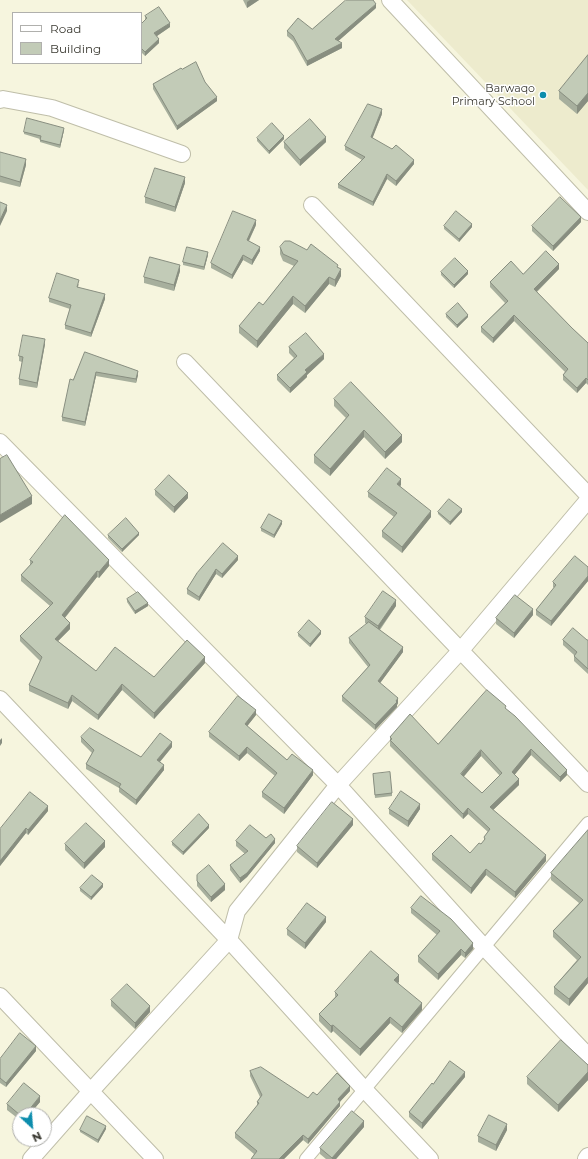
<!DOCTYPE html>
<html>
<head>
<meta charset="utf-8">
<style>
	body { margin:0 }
	#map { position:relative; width:588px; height:1159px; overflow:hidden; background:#f6f5de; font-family:Montserrat,sans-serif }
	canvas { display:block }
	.legend { position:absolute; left:12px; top:12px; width:130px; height:52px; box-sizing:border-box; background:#fff; border:1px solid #b0b0ad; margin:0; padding:5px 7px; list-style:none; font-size:12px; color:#3a3931 }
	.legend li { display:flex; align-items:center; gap:8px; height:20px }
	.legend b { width:20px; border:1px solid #b0b0ad }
	.north { position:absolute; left:12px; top:1107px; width:40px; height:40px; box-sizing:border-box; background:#fff; border:1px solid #b0b0ad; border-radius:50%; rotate:154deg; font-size:11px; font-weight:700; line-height:16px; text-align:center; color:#3a3931 }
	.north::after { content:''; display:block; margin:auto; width:14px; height:18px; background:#0d8dad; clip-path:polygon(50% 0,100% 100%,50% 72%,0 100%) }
</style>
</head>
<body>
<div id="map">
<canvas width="588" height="1159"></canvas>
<ul class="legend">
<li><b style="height:5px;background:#fff"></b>Road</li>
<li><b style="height:11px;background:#c2cbb7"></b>Building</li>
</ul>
<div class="north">N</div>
</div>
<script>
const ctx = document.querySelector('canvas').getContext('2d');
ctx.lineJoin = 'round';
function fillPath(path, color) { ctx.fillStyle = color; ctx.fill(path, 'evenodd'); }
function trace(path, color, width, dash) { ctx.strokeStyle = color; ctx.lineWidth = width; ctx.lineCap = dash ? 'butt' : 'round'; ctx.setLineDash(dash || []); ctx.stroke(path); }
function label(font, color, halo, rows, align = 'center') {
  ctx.font = font + ' Montserrat,sans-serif'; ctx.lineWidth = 3; ctx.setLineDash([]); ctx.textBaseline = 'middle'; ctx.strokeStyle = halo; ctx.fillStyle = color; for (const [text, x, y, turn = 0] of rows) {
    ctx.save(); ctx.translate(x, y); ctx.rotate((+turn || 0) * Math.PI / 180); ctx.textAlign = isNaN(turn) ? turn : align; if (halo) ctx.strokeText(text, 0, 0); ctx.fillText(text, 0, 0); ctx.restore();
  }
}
const built = new Path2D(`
	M 407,0 L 588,0 L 588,190 Z`);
const pedestrian = new Path2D(`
	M 306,1159 L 588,823`);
const minor = new Path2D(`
	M 390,0 L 588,212
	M 0,100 L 3,99 L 52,108 L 182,154
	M 312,205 L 588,495
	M 185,362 L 588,784
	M 0,442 L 338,785 L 484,947 L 588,1056
	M 0,699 L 229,940 L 364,1089 L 430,1159
	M 0,996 L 155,1159
	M 31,1159 L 91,1091 L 229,940 L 237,911 L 338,785 L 461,650 L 588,500
	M 586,1159 L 588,1156`);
const wall = new Path2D(`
	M 243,0 L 259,0 L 247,8 Z
	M 376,8 L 338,41 L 342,48 L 307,66 L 293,41 L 287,36 L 287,31 L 312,29 Z
	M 145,16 L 170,27 L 157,36 L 159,43 L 145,56 L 141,52 L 141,24 L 145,20 Z
	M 588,55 L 588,101 L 577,114 L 559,99 L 559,91 Z
	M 182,69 L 205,82 L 217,101 L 177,130 L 153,89 L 153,84 Z
	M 382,114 L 372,138 L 414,164 L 396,186 L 387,179 L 373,206 L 338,188 L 338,184 L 362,160 L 345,150 L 345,146 Z
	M 64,130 L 60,148 L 40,142 L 40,139 L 24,134 L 24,132 Z
	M 257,138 L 284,139 L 269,154 L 257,141 Z
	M 284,142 L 326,142 L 300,166 L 284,148 Z
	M 0,152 L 26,165 L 20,187 L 0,182 Z
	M 185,183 L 175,212 L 145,203 L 145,197 Z
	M 581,222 L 553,251 L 532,231 L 532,226 Z
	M 256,225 L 249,241 L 260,251 L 252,265 L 243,260 L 232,279 L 211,268 L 211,263 Z
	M 444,226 L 472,227 L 459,242 L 444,229 Z
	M 280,247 L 338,267 L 341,276 L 335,287 L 329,284 L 305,313 L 293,304 L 257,348 L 239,333 L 239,326 L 263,305 L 294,266 L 283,261 L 280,254 Z
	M 208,255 L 204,270 L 183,265 L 183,262 Z
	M 559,269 L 537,292 L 572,328 L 588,343 L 588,385 L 586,383 L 577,393 L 563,380 L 563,375 L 565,372 L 514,321 L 493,343 L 481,332 L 481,327 L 505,303 L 490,287 L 490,282 L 523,274 Z
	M 180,271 L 174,291 L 144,283 L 144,277 Z
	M 441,272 L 468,274 L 454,288 L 441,275 Z
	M 79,284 L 78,287 L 105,299 L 91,337 L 65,329 L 65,325 L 70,309 L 49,302 L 49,298 Z
	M 446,314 L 468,317 L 457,328 L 446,317 Z
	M 45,344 L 37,388 L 19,385 L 19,379 L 22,362 L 19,361 L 19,356 Z
	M 289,347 L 324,359 L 307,375 L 307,377 L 290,393 L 277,380 L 277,375 L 294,358 L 289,353 Z
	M 85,352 L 138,375 L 136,383 L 96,376 L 85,426 L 62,421 L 62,417 L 73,380 Z
	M 334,399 L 402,442 L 385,459 L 364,437 L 330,476 L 314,463 L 314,455 L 346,418 L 334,406 Z
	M 401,485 L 400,486 L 431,517 L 402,553 L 382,537 L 382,531 L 394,517 L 368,497 L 368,492 Z
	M 155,490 L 188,498 L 174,513 L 155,495 Z
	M 438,512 L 462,512 L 450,525 L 438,514 Z
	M 282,524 L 274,538 L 261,531 L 261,528 Z
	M 108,535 L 139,535 L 122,552 L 108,538 Z
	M 30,560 L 109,566 L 99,578 L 97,577 L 65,618 L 70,629 L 58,641 L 96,671 L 154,677 L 205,663 L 154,719 L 122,690 L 98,720 L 72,701 L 68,709 L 29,691 L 29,685 L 40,661 L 20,641 L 20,636 L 50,606 L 21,581 L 21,575 L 30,565 Z
	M 238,560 L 222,578 L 216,574 L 199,601 L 187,594 L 187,589 L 197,573 Z
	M 588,567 L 588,581 L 551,626 L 536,615 L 536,610 L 554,588 L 553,587 L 553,582 Z
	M 127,599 L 148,606 L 135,614 L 127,602 Z
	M 396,606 L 380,630 L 403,652 L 380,683 L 398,703 L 397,705 L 397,707 L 375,730 L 342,701 L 342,696 L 368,667 L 349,643 L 349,638 L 367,624 L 365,623 L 365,617 Z
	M 533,615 L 514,638 L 496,624 L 496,618 Z
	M 298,633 L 321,634 L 310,647 L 298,636 Z
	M 563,640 L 588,640 L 588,674 L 574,661 L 574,655 L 563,645 Z
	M 506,709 L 567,775 L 560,782 L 531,755 L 514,775 L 519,785 L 493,810 L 546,861 L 515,898 L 486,875 L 471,894 L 432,860 L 432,854 L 470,853 L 481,844 L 484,841 L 484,837 L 488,832 L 468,814 L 463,819 L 390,746 L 390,737 L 438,744 ZM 481,756 L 500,776 L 482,793 L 463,776 Z
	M 256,715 L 247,726 L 287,760 L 313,775 L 284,814 L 262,797 L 262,792 L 275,776 L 247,753 L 239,761 L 209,737 L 209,732 Z
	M 81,737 L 141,757 L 172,747 L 160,762 L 164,770 L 136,805 L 119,792 L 119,788 L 86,769 L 86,764 L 92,753 L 81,742 Z
	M 373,774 L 392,793 L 392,796 L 375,798 Z
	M 389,809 L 420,809 L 408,827 L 389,814 Z
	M 48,811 L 28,835 L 26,833 L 0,866 L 0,829 Z
	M 353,825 L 317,868 L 297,852 L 297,846 Z
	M 209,828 L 183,855 L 172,845 L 172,842 Z
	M 588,830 L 588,983 L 569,1006 L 554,994 L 554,987 L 577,960 L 553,937 L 553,931 L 579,903 L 551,880 L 551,873 Z
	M 266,838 L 275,843 L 247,877 L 240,883 L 230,870 L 230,865 L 245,854 L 236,846 L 236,841 Z
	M 65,844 L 105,847 L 84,869 L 65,850 Z
	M 197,875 L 225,890 L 211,902 L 197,886 Z
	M 103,887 L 91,900 L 80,891 L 80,888 Z
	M 411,908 L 473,949 L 465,958 L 461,955 L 438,980 L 418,962 L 418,956 L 437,935 L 411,913 Z
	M 326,922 L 305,949 L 287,935 L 287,929 Z
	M 399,982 L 398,983 L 422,1010 L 402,1033 L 390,1023 L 360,1056 L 333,1031 L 331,1033 L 319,1021 L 319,1014 L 335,997 L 335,992 Z
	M 111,1000 L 150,1012 L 135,1029 L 111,1006 Z
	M 36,1051 L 6,1087 L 0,1083 L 0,1059 Z
	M 588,1065 L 588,1080 L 558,1112 L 527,1084 L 527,1077 Z
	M 250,1071 L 308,1098 L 317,1095 L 350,1091 L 340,1101 L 340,1106 L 308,1144 L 303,1140 L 284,1159 L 251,1159 L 254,1154 L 235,1138 L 235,1133 L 257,1106 L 257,1102 L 260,1097 L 250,1076 Z
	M 465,1077 L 422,1129 L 409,1117 L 409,1112 L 433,1084 Z
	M 40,1102 L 29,1115 L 20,1115 L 20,1120 L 7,1110 L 7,1104 Z
	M 364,1127 L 336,1159 L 326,1159 L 320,1154 L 320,1148 Z
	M 106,1129 L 98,1143 L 80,1132 L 80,1130 Z
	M 507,1130 L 496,1151 L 478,1142 L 478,1136 Z`);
const shadedWall = new Path2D(`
	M 250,0 L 259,0 L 247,8 L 247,2 Z
	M 376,4 L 376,8 L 335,44 L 335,39 Z
	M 170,23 L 170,27 L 154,38 L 154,33 Z
	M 159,39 L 159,43 L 145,56 L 145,52 Z
	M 342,43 L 342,48 L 307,66 L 307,61 Z
	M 588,93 L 588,101 L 577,114 L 577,106 Z
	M 217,97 L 217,101 L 177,130 L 177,126 Z
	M 382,109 L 382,114 L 371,142 L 371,137 Z
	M 64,128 L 64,130 L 60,148 L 60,145 Z
	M 284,136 L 284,139 L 269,154 L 269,151 Z
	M 326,137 L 326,142 L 300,166 L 300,160 Z
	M 26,159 L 26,165 L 20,187 L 20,182 Z
	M 414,160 L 414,164 L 396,186 L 396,181 Z
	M 387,174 L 387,179 L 373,206 L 373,202 Z
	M 185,177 L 185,183 L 175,212 L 175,207 Z
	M 7,205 L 7,211 L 0,226 L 0,220 Z
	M 581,217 L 581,222 L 553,251 L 553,246 Z
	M 256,220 L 256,225 L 247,244 L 247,240 Z
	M 472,224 L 472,227 L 459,242 L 459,239 Z
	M 260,247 L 260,251 L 252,265 L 252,260 Z
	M 208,252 L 208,255 L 204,270 L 204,267 Z
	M 243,255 L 243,260 L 232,279 L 232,275 Z
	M 559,264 L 559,269 L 534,294 L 534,289 Z
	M 180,265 L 180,271 L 174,291 L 174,285 Z
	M 341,269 L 341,276 L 335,287 L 335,280 Z
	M 468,271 L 468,274 L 454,288 L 454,285 Z
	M 329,277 L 329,284 L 305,313 L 305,306 Z
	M 105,294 L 105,299 L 91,337 L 91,333 Z
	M 293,296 L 293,304 L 257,348 L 257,341 Z
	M 468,315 L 468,317 L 457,328 L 457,325 Z
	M 514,315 L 514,321 L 493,343 L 493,338 Z
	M 45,339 L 45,344 L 37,388 L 37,383 Z
	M 324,354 L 324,359 L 307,375 L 307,377 L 290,393 L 290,388 L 305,370 Z
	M 138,371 L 138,375 L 136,383 L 136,379 Z
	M 96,372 L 96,376 L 85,426 L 85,422 Z
	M 586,378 L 586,383 L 577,393 L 577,388 Z
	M 364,430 L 364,437 L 330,476 L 330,469 Z
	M 402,435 L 402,442 L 385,459 L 385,452 Z
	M 401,479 L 401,485 L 397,490 L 397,484 Z
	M 188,493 L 188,498 L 174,513 L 174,507 Z
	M 32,496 L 32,504 L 0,523 L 0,515 Z
	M 462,509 L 462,512 L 450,525 L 450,522 Z
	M 431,511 L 431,517 L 402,553 L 402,547 Z
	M 282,521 L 282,524 L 274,538 L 274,535 Z
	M 139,533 L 139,535 L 122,552 L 122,549 Z
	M 238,556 L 238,560 L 222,578 L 222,574 Z
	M 109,560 L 109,566 L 99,578 L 99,572 Z
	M 216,569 L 216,574 L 199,601 L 199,597 Z
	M 97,571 L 97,577 L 62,621 L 62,615 Z
	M 588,576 L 588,581 L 551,626 L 551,621 Z
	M 396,600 L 396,606 L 378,631 L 378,626 Z
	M 148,603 L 148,606 L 135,614 L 135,611 Z
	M 533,609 L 533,615 L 514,638 L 514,633 Z
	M 70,623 L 70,629 L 55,644 L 55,639 Z
	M 321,631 L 321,634 L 310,647 L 310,644 Z
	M 403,647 L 403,652 L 378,686 L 378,681 Z
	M 205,657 L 205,663 L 154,719 L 154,713 Z
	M 122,684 L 122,690 L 98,720 L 98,715 Z
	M 72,695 L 72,701 L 68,709 L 68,703 Z
	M 398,698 L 398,703 L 397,705 L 397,707 L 375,730 L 375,725 Z
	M 256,710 L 256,715 L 245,729 L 245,724 Z
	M 2,738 L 2,743 L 0,746 L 0,740 Z
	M 172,742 L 172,747 L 157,765 L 157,760 Z
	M 247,747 L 247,753 L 239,761 L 239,756 Z
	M 531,749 L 531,755 L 512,778 L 512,772 Z
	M 481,750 L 481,756 L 461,780 L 461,774 Z
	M 164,765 L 164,770 L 136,805 L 136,800 Z
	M 313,770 L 313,775 L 284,814 L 284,808 Z
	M 567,770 L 567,775 L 560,782 L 560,777 Z
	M 519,779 L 519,785 L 490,813 L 490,807 Z
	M 420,804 L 420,809 L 408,827 L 408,821 Z
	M 48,806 L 48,811 L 28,835 L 28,830 Z
	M 468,808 L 468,814 L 463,819 L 463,814 Z
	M 353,819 L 353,825 L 317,868 L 317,863 Z
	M 209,825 L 209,828 L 183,855 L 183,852 Z
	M 26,828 L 26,833 L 0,866 L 0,861 Z
	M 275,839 L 275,843 L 247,877 L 240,883 L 240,878 Z
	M 105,841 L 105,847 L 84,869 L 84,863 Z
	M 546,855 L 546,861 L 515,898 L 515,892 Z
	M 486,869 L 486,875 L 471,894 L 471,888 Z
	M 103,884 L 103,887 L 91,900 L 91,897 Z
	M 225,884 L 225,890 L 211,902 L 211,897 Z
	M 326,917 L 326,922 L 305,949 L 305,943 Z
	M 473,943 L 473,949 L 465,958 L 465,953 Z
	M 461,949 L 461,955 L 438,980 L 438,974 Z
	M 399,975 L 399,982 L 394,987 L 394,980 Z
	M 588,977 L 588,983 L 569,1006 L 569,999 Z
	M 422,1003 L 422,1010 L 402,1033 L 402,1027 Z
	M 150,1006 L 150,1012 L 135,1029 L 135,1023 Z
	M 390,1017 L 390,1023 L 360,1056 L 360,1049 Z
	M 333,1025 L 333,1031 L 331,1033 L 331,1026 Z
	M 36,1046 L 36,1051 L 6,1087 L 6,1083 Z
	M 465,1072 L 465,1077 L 422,1129 L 422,1123 Z
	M 588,1072 L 588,1080 L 558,1112 L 558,1105 Z
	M 350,1086 L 350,1091 L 338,1104 L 338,1099 Z
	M 40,1096 L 40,1102 L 29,1115 L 25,1115 Z
	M 340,1102 L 340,1106 L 308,1144 L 308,1139 Z
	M 364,1121 L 364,1127 L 336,1159 L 332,1159 L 332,1158 Z
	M 507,1124 L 507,1130 L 496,1151 L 496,1145 Z
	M 106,1126 L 106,1129 L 98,1143 L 98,1140 Z
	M 303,1135 L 303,1140 L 284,1159 L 279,1159 Z`);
const building = new Path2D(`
	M 346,0 L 373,0 L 376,4 L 335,39 L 342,43 L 307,61 L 293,36 L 287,31 L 298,18 L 312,29 Z
	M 159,7 L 170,23 L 154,33 L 159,39 L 145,52 L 141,48 L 141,24 L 147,18 L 145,16 Z
	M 588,55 L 588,93 L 577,106 L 559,91 Z
	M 196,62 L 205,82 L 217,97 L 177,126 L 153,84 L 181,68 L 182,69 Z
	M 368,104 L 382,109 L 371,137 L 392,149 L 396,145 L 414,160 L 396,181 L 387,174 L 373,202 L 338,184 L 365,157 L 345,146 Z
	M 27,118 L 64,128 L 60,145 L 40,140 L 41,136 L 24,132 Z
	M 310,119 L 326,137 L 300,160 L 284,142 Z
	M 272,123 L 284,136 L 269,151 L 257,138 Z
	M 0,152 L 26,159 L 20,182 L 0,176 Z
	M 155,168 L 185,177 L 175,207 L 145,197 Z
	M 560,197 L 581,217 L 553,246 L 532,226 Z
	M 0,202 L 7,205 L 0,220 Z
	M 233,211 L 256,220 L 247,240 L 260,247 L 252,260 L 243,255 L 232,275 L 211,263 Z
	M 456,211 L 472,224 L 459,239 L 444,226 Z
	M 285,241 L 290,241 L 307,250 L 311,244 L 338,265 L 337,267 L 341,269 L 335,280 L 329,277 L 305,306 L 293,296 L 257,341 L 239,326 L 259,302 L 263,305 L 298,261 L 283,254 L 280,247 Z
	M 187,247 L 208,252 L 204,267 L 183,262 Z
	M 546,251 L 559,264 L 534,289 L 572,328 L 588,343 L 588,380 L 586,378 L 577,388 L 563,375 L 568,369 L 514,315 L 493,338 L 481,327 L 508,301 L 490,282 L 511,261 L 523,274 Z
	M 150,257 L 180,265 L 174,285 L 144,277 Z
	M 455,258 L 468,271 L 454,285 L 441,272 Z
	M 57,273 L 79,280 L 77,287 L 105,294 L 91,333 L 65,325 L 71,305 L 49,298 Z
	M 458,303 L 468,315 L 457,325 L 446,314 Z
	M 306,333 L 324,354 L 305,370 L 307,372 L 290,388 L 277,375 L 297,356 L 289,347 Z
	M 23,335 L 45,339 L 37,383 L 19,379 L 23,357 L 19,356 Z
	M 85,352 L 138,371 L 136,379 L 96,372 L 85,422 L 62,417 L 70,379 L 73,380 Z
	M 351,382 L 402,435 L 385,452 L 364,430 L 330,469 L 314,455 L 349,415 L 334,399 Z
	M 7,455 L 32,496 L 0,515 L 0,459 Z
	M 387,468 L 401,479 L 397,484 L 431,511 L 402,547 L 382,531 L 397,513 L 368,492 Z
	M 169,475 L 188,493 L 174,507 L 155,490 Z
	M 449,499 L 462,509 L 450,522 L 438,512 Z
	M 269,514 L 282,521 L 274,535 L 261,528 Z
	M 65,515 L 109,560 L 99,572 L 97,571 L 62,615 L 70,623 L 55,639 L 96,671 L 115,647 L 154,677 L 187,640 L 205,657 L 154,713 L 122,684 L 98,715 L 72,695 L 68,703 L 29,685 L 42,657 L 20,636 L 53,603 L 21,575 L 33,562 L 30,560 Z
	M 126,518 L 139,533 L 122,549 L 108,535 Z
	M 223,543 L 238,556 L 222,574 L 216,569 L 199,597 L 187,589 L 197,573 Z
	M 575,556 L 588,567 L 588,576 L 551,621 L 536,610 L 556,585 L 553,582 Z
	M 383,591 L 396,600 L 378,626 L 365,617 Z
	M 138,592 L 148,603 L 135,611 L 127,599 Z
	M 515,595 L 533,609 L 514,633 L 496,618 Z
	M 309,620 L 321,631 L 310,644 L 298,633 Z
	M 369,622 L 403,647 L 378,681 L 398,698 L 396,701 L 397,702 L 375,725 L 342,696 L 370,665 L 349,638 Z
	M 573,628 L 587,640 L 588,640 L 588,669 L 574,656 L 577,652 L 563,640 Z
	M 487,690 L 506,706 L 505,708 L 515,716 L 567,770 L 560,777 L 531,749 L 512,772 L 519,779 L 490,807 L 546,855 L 515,892 L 486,869 L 471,888 L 432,854 L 451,835 L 470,853 L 479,843 L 481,844 L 485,839 L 484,837 L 490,829 L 468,808 L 463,814 L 390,740 L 392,739 L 390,737 L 410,714 L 438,744 ZM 481,750 L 502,773 L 482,793 L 461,774 Z
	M 238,696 L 256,710 L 245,724 L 287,760 L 292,754 L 313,770 L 284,808 L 262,792 L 277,773 L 247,747 L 239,756 L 209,732 Z
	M 90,728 L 141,757 L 160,733 L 172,742 L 157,760 L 164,765 L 136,800 L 119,787 L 121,784 L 86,764 L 94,750 L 81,737 Z
	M 390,772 L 392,793 L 375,795 L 373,774 Z
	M 401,791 L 420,804 L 408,821 L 389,809 Z
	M 30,792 L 48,806 L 28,830 L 26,828 L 0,861 L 0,829 Z
	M 332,802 L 353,819 L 317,863 L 297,846 Z
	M 199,814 L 209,825 L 183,852 L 172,842 Z
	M 86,823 L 105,841 L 84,863 L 65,844 Z
	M 250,825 L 266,838 L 271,834 L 275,839 L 247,873 L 240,878 L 230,865 L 248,851 L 236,841 Z
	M 588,830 L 588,977 L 569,999 L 554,987 L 581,957 L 553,931 L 583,900 L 551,873 Z
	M 209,865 L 225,884 L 211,897 L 197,881 L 197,875 Z
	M 92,875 L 103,884 L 91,897 L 80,888 Z
	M 421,896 L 451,919 L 473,943 L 465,953 L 461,949 L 438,974 L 418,956 L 440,931 L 411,908 Z
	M 307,903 L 326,917 L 305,943 L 287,929 Z
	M 371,951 L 399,975 L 394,980 L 422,1003 L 402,1027 L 390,1017 L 360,1049 L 333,1025 L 331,1026 L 319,1014 L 338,995 L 335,992 Z
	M 127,984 L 150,1006 L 135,1023 L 111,1000 Z
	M 20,1033 L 36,1046 L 6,1083 L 0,1078 L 0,1059 Z
	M 561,1040 L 588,1065 L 588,1072 L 558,1105 L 527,1077 Z
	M 450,1061 L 465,1072 L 422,1123 L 409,1112 L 432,1083 L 433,1084 Z
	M 261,1067 L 308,1098 L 313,1092 L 317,1095 L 337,1073 L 350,1086 L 338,1099 L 340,1102 L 308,1139 L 303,1135 L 279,1159 L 251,1159 L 257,1151 L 235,1133 L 259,1103 L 257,1102 L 262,1095 L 250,1071 Z
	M 24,1083 L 40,1096 L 25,1115 L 20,1115 L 7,1104 Z
	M 352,1111 L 364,1121 L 332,1158 L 320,1148 Z
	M 489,1115 L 507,1124 L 496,1145 L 478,1136 Z
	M 87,1116 L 106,1126 L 98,1140 L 80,1130 Z`);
const markers = [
	[543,95,4,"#0d8dad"]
];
const poiNames = [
	["Barwaqo",535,89],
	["Primary School",535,102]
];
fillPath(built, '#edebcd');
trace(pedestrian, '#bfbea9', 14);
trace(minor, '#bfbea9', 18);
trace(pedestrian, '#fff', 12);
trace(minor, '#fff', 16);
fillPath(wall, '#a7af9d');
fillPath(shadedWall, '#888e80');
fillPath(building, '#c2cbb7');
trace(building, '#888e80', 1);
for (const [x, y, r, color] of markers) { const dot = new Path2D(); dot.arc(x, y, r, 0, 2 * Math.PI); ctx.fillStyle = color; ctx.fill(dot); trace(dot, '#fff', 1.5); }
label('11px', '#3a3931', '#fff', poiNames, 'right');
</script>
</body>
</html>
